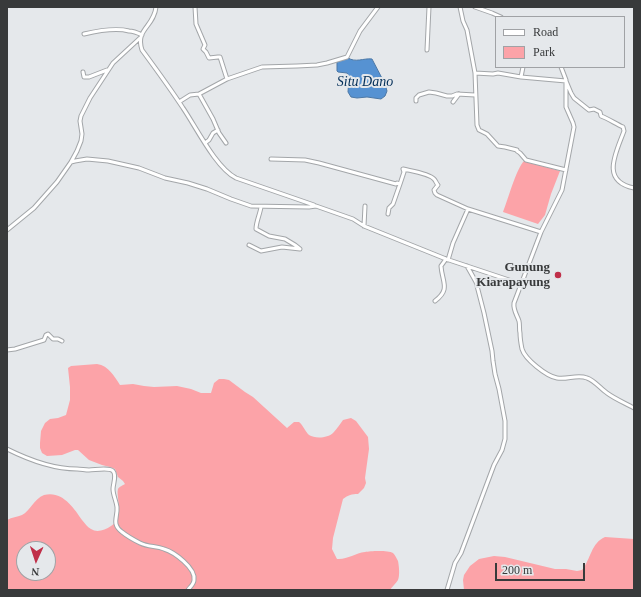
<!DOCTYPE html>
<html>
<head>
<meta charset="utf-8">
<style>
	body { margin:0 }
	#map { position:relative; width:641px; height:597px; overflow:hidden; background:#e5e8eb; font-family:Georgia,serif }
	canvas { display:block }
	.frame { position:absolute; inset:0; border:8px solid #383a3b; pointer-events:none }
	.legend { position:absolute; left:495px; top:16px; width:130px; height:52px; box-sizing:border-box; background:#e5e8eb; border:1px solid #a0a2a5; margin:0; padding:5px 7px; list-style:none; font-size:12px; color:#383a3b }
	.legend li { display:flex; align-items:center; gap:8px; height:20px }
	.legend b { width:20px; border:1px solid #a0a2a5 }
	.north { position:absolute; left:16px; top:541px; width:40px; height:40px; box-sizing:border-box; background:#e5e8eb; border:1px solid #a0a2a5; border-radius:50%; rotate:183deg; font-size:11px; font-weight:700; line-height:16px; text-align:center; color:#383a3b }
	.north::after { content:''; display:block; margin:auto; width:14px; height:18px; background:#c02f49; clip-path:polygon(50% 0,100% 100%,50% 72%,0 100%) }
	.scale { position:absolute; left:495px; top:563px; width:90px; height:18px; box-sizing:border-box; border:2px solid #383a3b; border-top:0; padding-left:5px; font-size:12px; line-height:14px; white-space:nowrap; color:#383a3b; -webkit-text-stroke:3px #e5e8eb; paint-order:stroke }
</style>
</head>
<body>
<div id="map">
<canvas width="641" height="597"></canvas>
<div class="frame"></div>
<ul class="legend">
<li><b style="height:5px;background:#fff"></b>Road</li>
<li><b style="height:11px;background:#fca3a8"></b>Park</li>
</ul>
<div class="north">N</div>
<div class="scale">200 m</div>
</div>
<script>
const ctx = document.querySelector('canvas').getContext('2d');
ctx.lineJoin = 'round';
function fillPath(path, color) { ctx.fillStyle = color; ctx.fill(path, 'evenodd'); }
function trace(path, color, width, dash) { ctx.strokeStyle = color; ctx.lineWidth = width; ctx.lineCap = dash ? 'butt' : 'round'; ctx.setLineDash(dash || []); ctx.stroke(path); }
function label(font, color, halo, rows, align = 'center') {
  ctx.font = font + ' Georgia,serif'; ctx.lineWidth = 4; ctx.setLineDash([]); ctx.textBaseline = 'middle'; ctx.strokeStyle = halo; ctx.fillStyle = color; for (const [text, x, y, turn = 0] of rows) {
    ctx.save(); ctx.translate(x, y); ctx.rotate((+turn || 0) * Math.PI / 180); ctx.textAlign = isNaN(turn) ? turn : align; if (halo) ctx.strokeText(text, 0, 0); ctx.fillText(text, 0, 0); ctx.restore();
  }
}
const green = new Path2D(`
	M 524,161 L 560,171 L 551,194 L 545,215 L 538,224 L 503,212 C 508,200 516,169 524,161 Z
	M 97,364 C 109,366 114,376 120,385 L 133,384 L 144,386 L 154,387 L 177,386 L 191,389 L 201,393 L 211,393 L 214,383 L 219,379 L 224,379 L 229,380 L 245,392 L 253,397 L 287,428 L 294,422 L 299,422 C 303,425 305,431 309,435 C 315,439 328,438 333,433 C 337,429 340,424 343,420 L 351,418 L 356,421 L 368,437 L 369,449 L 365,478 L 366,483 L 364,488 L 358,494 C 352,494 348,495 343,499 L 333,538 L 332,549 L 337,559 C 347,560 355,553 365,552 C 370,551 388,550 393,553 C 395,555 397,559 398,561 C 399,566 400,575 398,580 C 396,583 392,587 390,590 L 7,590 L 7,520 C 12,517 17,517 22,515 C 30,511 34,499 44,495 C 62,490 74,508 82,520 C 85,523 87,527 91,529 C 97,533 105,530 111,526 C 120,521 119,507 118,498 C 118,496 117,492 118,489 C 119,487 123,485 125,484 L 123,481 L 118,477 L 115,469 L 110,467 L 102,465 L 89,460 L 78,450 L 75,450 L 62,455 L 47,456 L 42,453 L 40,448 L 40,443 L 41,431 L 45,423 L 50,419 L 58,418 L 66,415 L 70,400 L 70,387 L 68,368 L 71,366 ZM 24,549 L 48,549 L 48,573 L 24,573 Z
	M 605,537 L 634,539 L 634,590 L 464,590 L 463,580 L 464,575 L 470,566 L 479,559 L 494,556 L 505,557 L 555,569 L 566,569 L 577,571 L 582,570 C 591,559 591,543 605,537 Z`);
const water = new Path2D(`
	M 348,58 C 356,63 363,58 372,59 L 385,84 L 387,91 L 385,96 L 381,99 L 367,97 L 357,98 L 351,97 L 348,92 L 349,76 L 347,73 L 338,72 L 337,71 L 337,62 Z`);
const minor = new Path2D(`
	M 156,7 C 154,27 135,29 142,50 C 156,69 170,88 183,108 C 196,127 216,168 236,178 L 314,205
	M 195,7 L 196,24 L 205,45 L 203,49 L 206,52 L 209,58 L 218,57 L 220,57 L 227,79
	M 460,7 L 463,21 L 467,30 L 475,73 L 477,125 L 479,130 L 487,134 L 498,146 L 505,147 L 517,150 L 517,151 L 520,153 L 526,160 L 566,170
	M 475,7 L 492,13 L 501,17
	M 84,34 C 97,31 117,28 129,31 C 134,31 138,33 142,35
	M 427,50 L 429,7
	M 561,67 L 566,80 L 566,107 L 573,123 L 574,127 L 562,190 L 541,232 L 514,303 C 513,310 517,315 519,321 C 520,325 519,329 520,333 C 520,338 521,344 522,349 C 525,359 546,376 557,378 C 567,380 577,374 587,378 C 594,380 601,389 607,393 C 615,399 625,403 634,408
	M 83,72 L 84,77 L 89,77 L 107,70
	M 475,73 L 493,74 L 498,73 L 521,77 L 566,81 L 571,93 L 574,98 L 589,110 L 594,109 L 600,112 L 601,116 C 609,119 616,124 623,127 L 624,131 C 616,153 600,181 634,188
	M 521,77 L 523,67
	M 199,94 L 213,119 L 219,133 L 226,143
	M 416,101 L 416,98 L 419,95 L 429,92 L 436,93 L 447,96 L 452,96 L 457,94 L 475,95
	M 179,102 L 190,95 L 199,94 L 227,79 L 262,67 L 297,66 L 317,65 L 327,63 L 347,57 L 360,31 L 378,7
	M 453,102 L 459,94
	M 205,143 L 209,140 L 213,133 L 218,130
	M 271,159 L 305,160 L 319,163 L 396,184 L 397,183 L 400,184 L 404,172 L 403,169 C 411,171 428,173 434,179 C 436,181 436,183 438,185 L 434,190 L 435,193 L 437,195 L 468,209 L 541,232
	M 71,162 L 77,151 L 81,141 L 82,134 L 80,121 L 81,116 L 90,98 L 113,63 L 140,38
	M 388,214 L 389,208 L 393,204 L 400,184
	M 364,226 L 365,206
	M 7,230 L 34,208 L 57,182 L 71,162 L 75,161 L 87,159 L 108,161 L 139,168 L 165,178 L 188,183 L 207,189 L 231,199 L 251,206 L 309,207 L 316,206 L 353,219 L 364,226 L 446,259 L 521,284
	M 249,245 L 261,251 L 282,247 L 300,249 L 295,245 L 285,239 L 269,236 L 256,229 C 256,222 260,214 261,207
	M 448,260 L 453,243 L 468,209
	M 435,301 C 451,289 442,282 441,266 L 446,259
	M 7,350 L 15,349 L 44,340 L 46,335 L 48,334 L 53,339 L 58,339 L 62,341
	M 7,449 C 29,460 52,469 77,469 C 81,469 85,470 89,470 C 95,470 109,467 113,471 C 117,475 113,484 113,489 C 113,495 116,500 117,507 C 118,517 111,524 122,532 C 127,536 134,540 140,543 C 148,547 156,546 164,549 C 174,552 196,568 194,580 C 194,584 190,587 188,590
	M 447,590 L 455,563 L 461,553 L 494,465 L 502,450 L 505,439 L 505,421 L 499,389 L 495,374 L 493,361 L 492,351 L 484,313 L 476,282 L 467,266`);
const markers = [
	[558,275,4,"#c02f49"]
];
const poiNames = [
	["Gunung",550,268],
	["Kiarapayung",550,283]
];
const waterNames = [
	["Situ Dano",365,82]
];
fillPath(green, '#fca3a8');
fillPath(water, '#5692d2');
trace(water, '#4d78a5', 1);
trace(minor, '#a3a6a9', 5);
trace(minor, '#fff', 3);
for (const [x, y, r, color] of markers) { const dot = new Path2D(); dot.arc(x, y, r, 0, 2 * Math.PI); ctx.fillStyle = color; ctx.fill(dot); trace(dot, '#e5e8eb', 1.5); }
label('bold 13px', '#383a3b', '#e5e8eb', poiNames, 'right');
label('italic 14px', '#032f59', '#e5e8eb', waterNames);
</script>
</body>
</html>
